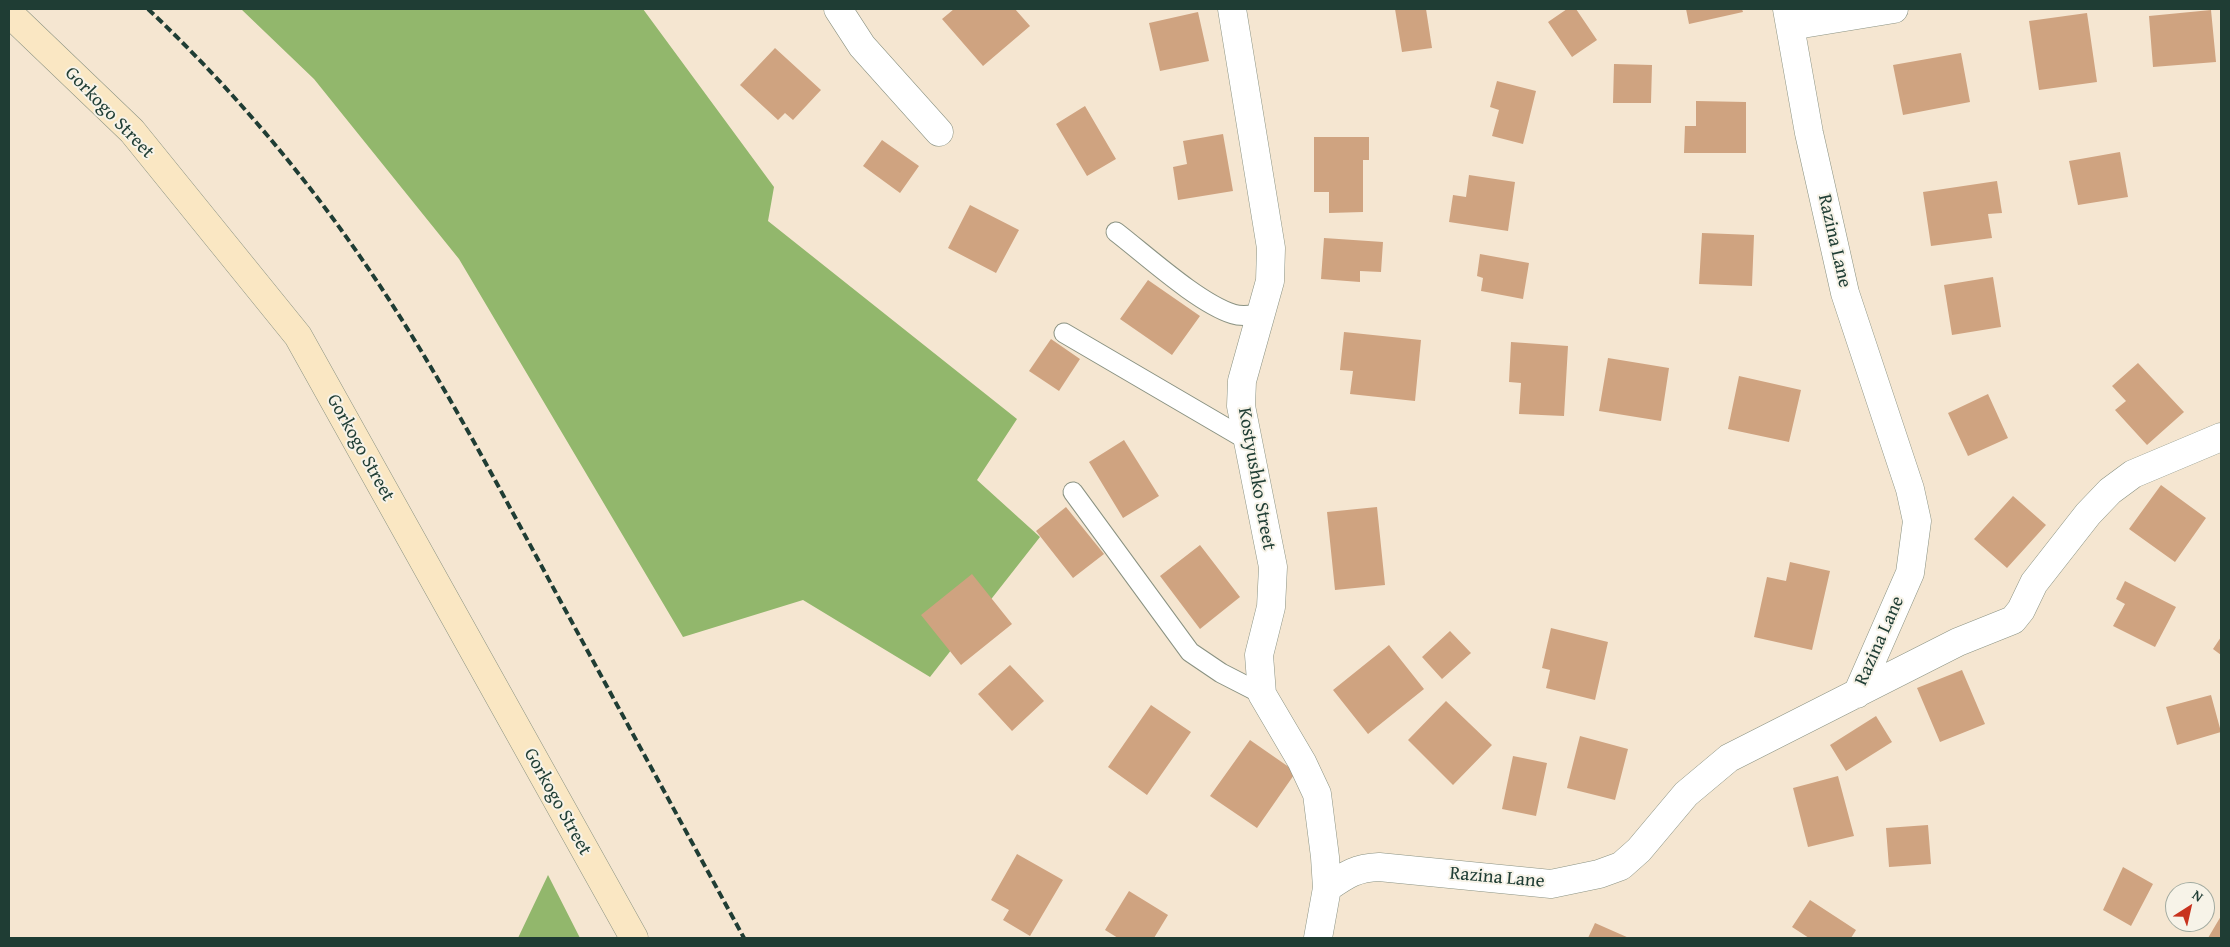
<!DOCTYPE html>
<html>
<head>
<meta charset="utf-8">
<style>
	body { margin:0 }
	#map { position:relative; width:2230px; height:947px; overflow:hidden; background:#f5e6d1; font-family:"Gentium Book Plus",serif }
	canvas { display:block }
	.frame { position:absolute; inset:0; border:10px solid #1f3d34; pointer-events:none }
	.north { position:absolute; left:2165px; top:882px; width:50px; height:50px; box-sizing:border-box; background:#f7f3e8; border:1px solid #a1aaa0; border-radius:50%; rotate:35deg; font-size:14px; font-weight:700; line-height:20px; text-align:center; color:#1f3d34 }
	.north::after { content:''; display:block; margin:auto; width:18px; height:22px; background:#c8321e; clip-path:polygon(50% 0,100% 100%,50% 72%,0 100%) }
</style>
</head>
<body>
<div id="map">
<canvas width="2230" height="947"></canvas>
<div class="frame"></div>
<div class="north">N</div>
</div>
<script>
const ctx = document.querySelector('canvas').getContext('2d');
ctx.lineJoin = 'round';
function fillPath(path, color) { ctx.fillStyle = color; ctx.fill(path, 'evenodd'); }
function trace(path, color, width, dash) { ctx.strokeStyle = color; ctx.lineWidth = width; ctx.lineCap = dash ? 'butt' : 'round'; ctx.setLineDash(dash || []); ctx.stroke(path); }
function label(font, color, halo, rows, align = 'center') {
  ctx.font = font + ' "Gentium Book Plus",serif'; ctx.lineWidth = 4; ctx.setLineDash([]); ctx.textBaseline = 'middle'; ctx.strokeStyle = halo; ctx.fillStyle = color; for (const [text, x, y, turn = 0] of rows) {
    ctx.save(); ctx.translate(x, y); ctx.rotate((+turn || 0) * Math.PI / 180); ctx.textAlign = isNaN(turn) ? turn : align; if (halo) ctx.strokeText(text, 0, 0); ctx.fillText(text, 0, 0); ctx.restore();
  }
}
const forest = new Path2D(`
	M 241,9 L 643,9 L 774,187 L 768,221 L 1017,419 L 977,480 L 1040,537 L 930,677 L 803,600 L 683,637 L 459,259 L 314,79 Z
	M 548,875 L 580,938 L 518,938 Z`);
const building = new Path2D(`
	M 954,9 L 1015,9 L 1030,26 L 983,66 L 942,19 Z
	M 1395,9 L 1426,9 L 1432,48 L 1402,52 Z
	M 1567,9 L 1576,9 L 1597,40 L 1572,57 L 1548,22 Z
	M 1686,9 L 1742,9 L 1743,12 L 1689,24 Z
	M 2211,10 L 2216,62 L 2153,67 L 2149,16 Z
	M 1198,12 L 1209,61 L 1160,71 L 1149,23 Z
	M 2087,13 L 2097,82 L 2039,90 L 2029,21 Z
	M 775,48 L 821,90 L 793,120 L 785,113 L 778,120 L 740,85 Z
	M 1961,53 L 1970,102 L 1903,115 L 1893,65 Z
	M 1614,64 L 1652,65 L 1651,103 L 1613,103 Z
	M 1497,81 L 1536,91 L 1523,144 L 1492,136 L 1499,110 L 1490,107 Z
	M 1696,101 L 1746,102 L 1746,153 L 1684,153 L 1685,126 L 1696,126 Z
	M 1085,106 L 1116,159 L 1087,176 L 1056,124 Z
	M 1223,134 L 1233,191 L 1178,200 L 1173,167 L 1187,164 L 1183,141 Z
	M 1314,137 L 1369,137 L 1369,160 L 1363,160 L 1363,212 L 1329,213 L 1329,192 L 1314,192 Z
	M 882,140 L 919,166 L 900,193 L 863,166 Z
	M 2120,152 L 2128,197 L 2078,205 L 2069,161 Z
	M 1469,175 L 1515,182 L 1508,231 L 1449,222 L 1453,195 L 1466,197 Z
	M 1997,181 L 2002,213 L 1988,214 L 1992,238 L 1931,246 L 1923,192 Z
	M 970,205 L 1019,230 L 996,273 L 948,248 Z
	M 1702,233 L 1754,235 L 1752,286 L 1699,284 Z
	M 1324,238 L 1383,242 L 1381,272 L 1360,271 L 1360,282 L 1321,279 Z
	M 1480,254 L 1529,263 L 1523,299 L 1481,291 L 1483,278 L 1477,276 Z
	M 1993,277 L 2001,327 L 1952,335 L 1944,285 Z
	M 1148,280 L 1200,316 L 1172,355 L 1120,319 Z
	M 1344,332 L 1421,340 L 1415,401 L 1350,394 L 1353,371 L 1340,370 Z
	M 1051,339 L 1080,359 L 1059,391 L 1029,371 Z
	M 1511,342 L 1568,346 L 1564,416 L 1519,414 L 1521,383 L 1509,382 Z
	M 1608,358 L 1669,368 L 1661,421 L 1599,411 Z
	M 2138,363 L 2184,412 L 2147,445 L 2115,410 L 2126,401 L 2112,386 Z
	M 1739,376 L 1801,390 L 1789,442 L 1728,429 Z
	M 1988,394 L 2008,438 L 1968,456 L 1948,413 Z
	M 1124,440 L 1159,496 L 1123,518 L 1089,462 Z
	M 2161,485 L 2206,518 L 2175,562 L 2129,529 Z
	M 2013,496 L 2046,525 L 2007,568 L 1974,539 Z
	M 1066,507 L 1104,554 L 1073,578 L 1036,531 Z
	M 1377,507 L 1385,585 L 1335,590 L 1327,512 Z
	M 1200,545 L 1240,597 L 1200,629 L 1160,576 Z
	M 1790,562 L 1830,571 L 1812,650 L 1754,637 L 1767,577 L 1786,581 Z
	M 972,574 L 1012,624 L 961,665 L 921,615 Z
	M 2125,581 L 2176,607 L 2155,647 L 2113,626 L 2125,604 L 2116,599 Z
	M 1551,628 L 1608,642 L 1595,700 L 1546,688 L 1550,670 L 1542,668 Z
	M 1450,631 L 1471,653 L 1442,679 L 1422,657 Z
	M 2221,637 L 2221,655 L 2213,649 Z
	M 1389,645 L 1424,689 L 1368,734 L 1333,690 Z
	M 1010,665 L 1044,701 L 1012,731 L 978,694 Z
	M 1962,670 L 1985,724 L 1940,742 L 1917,688 Z
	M 2211,695 L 2221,732 L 2177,745 L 2166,707 Z
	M 1446,701 L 1492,745 L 1453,785 L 1408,740 Z
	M 1151,705 L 1191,732 L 1147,795 L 1108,767 Z
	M 1876,716 L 1892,742 L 1846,771 L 1830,745 Z
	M 1580,736 L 1628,749 L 1615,800 L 1567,788 Z
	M 1250,740 L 1296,772 L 1257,828 L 1210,796 Z
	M 1513,756 L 1547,763 L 1536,816 L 1502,809 Z
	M 1838,776 L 1854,836 L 1808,847 L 1793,788 Z
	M 1928,825 L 1931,864 L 1889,867 L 1886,828 Z
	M 1017,854 L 1063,880 L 1030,936 L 1003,920 L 1009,910 L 991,900 Z
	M 2123,867 L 2153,884 L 2131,926 L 2103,910 Z
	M 1129,891 L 1168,915 L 1154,938 L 1118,938 L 1105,930 Z
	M 1810,900 L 1856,930 L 1851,938 L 1809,938 L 1792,927 Z
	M 2221,916 L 2221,938 L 2208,938 Z
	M 1595,923 L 1629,938 L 1588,938 Z`);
const lane = new Path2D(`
	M 1116,232 C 1146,255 1198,303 1233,314 C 1242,317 1251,315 1260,314
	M 1064,333 L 1247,440
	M 1073,492 L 1190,652 L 1221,673 L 1262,694`);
const street = new Path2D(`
	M 838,9 L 862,46 L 939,132
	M 1232,9 L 1271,248 L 1270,281 L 1242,381 L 1241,406 L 1273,567 L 1271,607 L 1259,655 L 1262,694 L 1302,762 L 1317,794 L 1325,857 L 1327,888 L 1318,938
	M 1787,9 L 1809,133 L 1845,293 L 1910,489 L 1917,521 L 1910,573 L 1857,694
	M 1790,26 L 1894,9
	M 1327,888 C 1346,875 1355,868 1379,867 L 1551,884 L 1599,874 L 1621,866 L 1639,850 L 1686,794 L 1729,758 L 1958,642 L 2013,620 L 2021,610 L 2034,583 L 2088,514 L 2110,491 L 2133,474 L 2221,437`);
const secondary = new Path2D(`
	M 9,13 L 132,131 L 298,336 L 634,938`);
const rail = new Path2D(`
	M 148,9 C 219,76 285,152 342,231 C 424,344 489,469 555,591 C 618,707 681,822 744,938`);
const streetNames = [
	["Gorkogo Street",109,113,46],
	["Razina Lane",1834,241,77],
	["Gorkogo Street",360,448,61],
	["Kostyushko Street",1256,479,80],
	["Razina Lane",1880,641,-66],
	["Gorkogo Street",557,802,61],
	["Razina Lane",1497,878,5]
];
fillPath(forest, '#92b76c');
fillPath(building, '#cfa380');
trace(lane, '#8a9282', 21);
trace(street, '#8a9282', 29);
trace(secondary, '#8a9282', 29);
trace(lane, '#fff', 19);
trace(street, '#fff', 28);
trace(secondary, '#fae7c3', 28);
trace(rail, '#1f3d34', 4, [8, 4]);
label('19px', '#1f3d34', '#f7f3e8', streetNames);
</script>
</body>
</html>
